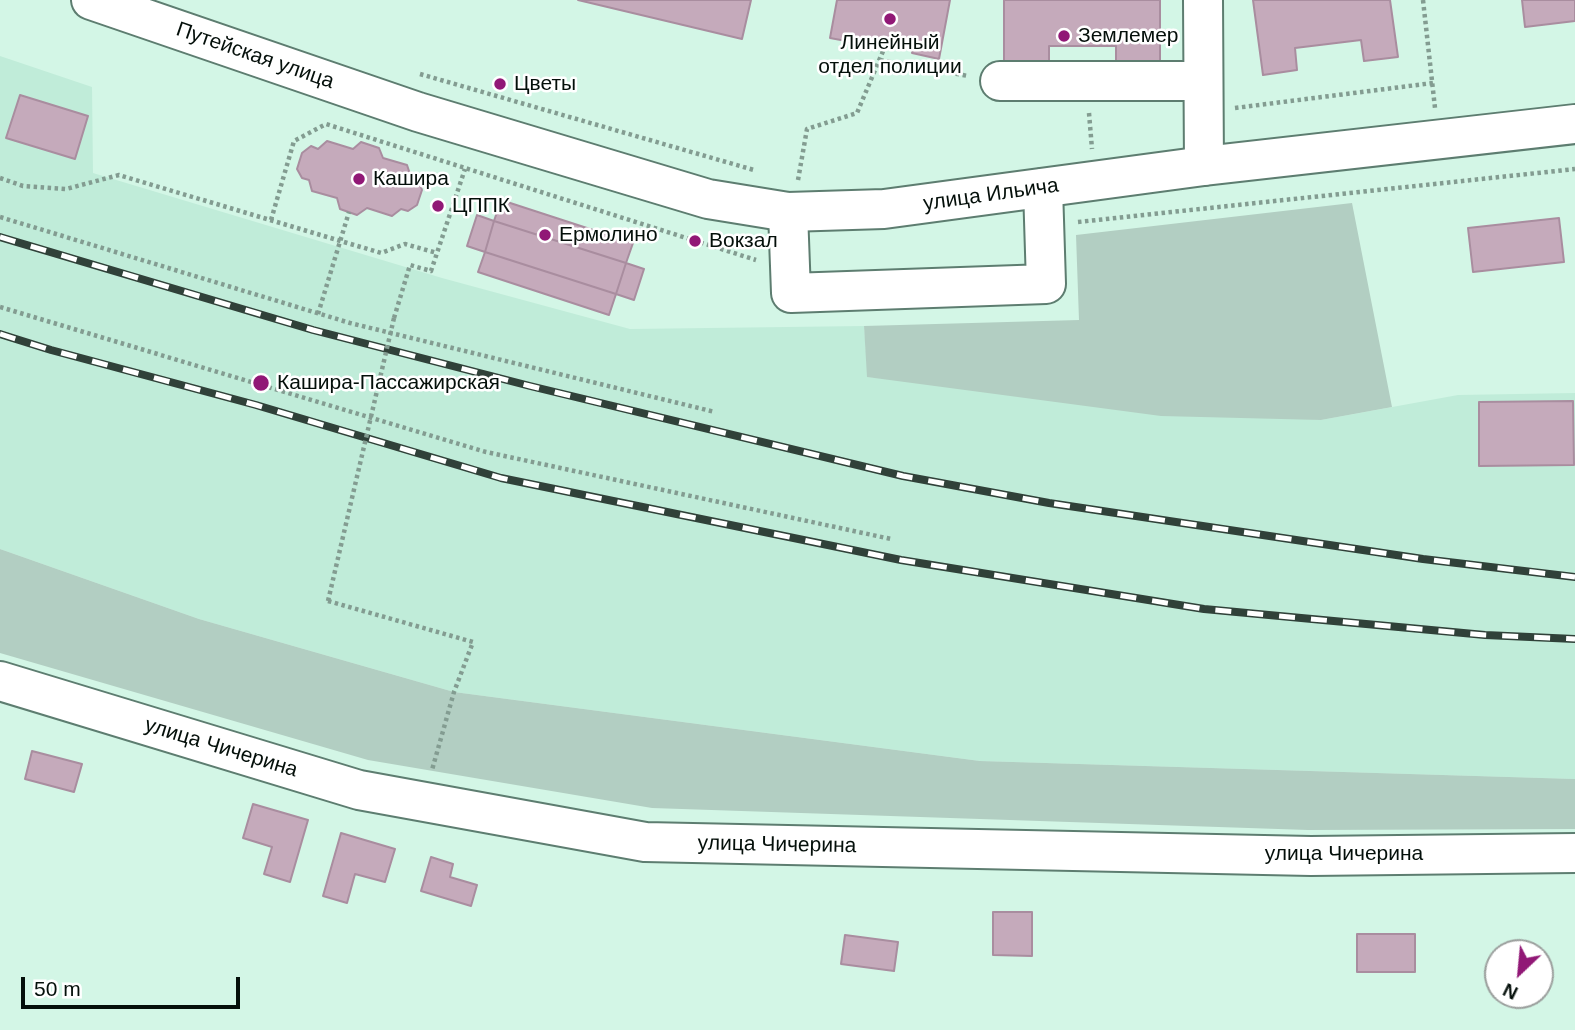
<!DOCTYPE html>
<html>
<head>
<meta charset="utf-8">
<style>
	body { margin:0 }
	#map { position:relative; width:1575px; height:1030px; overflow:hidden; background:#d3f6e6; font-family:Arial,sans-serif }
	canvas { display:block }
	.north { position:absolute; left:1484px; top:939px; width:70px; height:70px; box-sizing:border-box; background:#fff; border:2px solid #9b9f9d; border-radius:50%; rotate:206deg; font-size:19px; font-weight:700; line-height:28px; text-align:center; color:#040f0a }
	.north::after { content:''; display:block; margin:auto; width:24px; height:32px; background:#911876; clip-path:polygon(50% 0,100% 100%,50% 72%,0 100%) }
	.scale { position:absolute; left:21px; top:977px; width:219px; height:32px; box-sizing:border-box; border:4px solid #040f0a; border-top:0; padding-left:9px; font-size:21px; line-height:24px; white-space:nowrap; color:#040f0a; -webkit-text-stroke:5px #fff; paint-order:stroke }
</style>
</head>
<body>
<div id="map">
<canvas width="1575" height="1030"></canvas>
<div class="north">N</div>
<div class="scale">50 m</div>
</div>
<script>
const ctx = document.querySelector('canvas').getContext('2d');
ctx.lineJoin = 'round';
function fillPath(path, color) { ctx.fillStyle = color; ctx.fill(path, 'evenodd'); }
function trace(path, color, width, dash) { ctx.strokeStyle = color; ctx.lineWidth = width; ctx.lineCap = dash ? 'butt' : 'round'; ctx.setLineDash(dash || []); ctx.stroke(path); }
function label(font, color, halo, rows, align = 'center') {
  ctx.font = font + ' Arial,sans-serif'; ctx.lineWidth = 5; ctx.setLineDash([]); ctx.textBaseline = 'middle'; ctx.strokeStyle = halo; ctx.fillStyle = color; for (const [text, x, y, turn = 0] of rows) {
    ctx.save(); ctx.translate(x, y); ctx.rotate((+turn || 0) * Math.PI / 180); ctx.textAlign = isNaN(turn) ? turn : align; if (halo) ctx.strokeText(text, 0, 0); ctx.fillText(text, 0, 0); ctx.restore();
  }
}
const built = new Path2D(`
	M 0,56 L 92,87 L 93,173 L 442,278 L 630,329 L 864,326 L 868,377 L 1321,420 L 1458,395 L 1575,393 L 1575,779 L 980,761 L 454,692 L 199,619 L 0,549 Z`);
const green = new Path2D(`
	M 1352,203 L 1392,407 L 1321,420 L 1161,416 L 867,377 L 864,326 L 1079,320 L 1076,235 Z
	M 0,549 L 199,619 L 454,692 L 980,761 L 1575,779 L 1575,829 L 1308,830 L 652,808 L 368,760 L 0,653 Z`);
const building = new Path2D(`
	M 578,0 L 751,0 L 742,39 Z
	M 837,0 L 950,0 L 939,59 L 912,53 L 913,49 L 886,44 L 858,39 L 857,43 L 830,38 Z
	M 1004,0 L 1160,0 L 1160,64 L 1116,64 L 1116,46 L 1049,46 L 1049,63 L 1004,63 Z
	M 1253,0 L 1390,0 L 1398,57 L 1364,61 L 1361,40 L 1295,48 L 1297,70 L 1263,75 Z
	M 1522,0 L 1575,0 L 1575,21 L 1525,27 Z
	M 20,95 L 88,116 L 75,159 L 6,138 Z
	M 327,141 L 353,149 L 361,142 L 379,148 L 383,158 L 407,165 L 411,177 L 418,179 L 422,190 L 417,205 L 408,211 L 401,209 L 392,216 L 367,208 L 357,215 L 340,209 L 337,198 L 312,191 L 309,180 L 302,178 L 297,169 L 302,153 L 311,146 L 318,149 Z
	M 501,200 L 633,243 L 626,263 L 494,221 Z
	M 477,215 L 494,221 L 485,252 L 467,246 Z
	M 1559,218 L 1564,262 L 1473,272 L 1468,228 Z
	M 494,221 L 626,263 L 616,294 L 485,252 Z
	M 485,252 L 616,294 L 609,315 L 478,272 Z
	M 626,263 L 644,269 L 634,300 L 616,294 Z
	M 1573,401 L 1574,465 L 1479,466 L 1479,402 Z
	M 32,751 L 82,764 L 74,792 L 25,779 Z
	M 253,804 L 308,820 L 290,882 L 264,874 L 272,847 L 243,838 Z
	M 341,833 L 395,849 L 385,882 L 355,874 L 347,903 L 323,896 Z
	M 431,857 L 453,864 L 450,877 L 477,885 L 471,906 L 421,891 Z
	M 993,912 L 1032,912 L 1032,956 L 993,955 Z
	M 1357,934 L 1415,934 L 1415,972 L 1357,972 Z
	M 845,935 L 898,942 L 894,971 L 841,964 Z`);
const path = new Path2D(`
	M 1423,0 L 1435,108
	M 880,60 L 968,76
	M 420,74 L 754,170
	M 1235,108 L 1433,83
	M 1089,113 L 1092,149
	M 0,178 L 23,186 L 66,189 L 119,175 L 381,253 L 405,244 L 437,253
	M 798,180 L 807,129 L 857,113 L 886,44
	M 0,217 L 350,323 L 715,412
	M 271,220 L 294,141 L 326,124 L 756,260
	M 1078,222 L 1575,169
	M 0,307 L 486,452 L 891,539
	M 318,314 L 349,212
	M 394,318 L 410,265 L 431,271 L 465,169
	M 328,601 L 473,642 L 454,692 L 432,770`);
const minor = new Path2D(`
	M 1203,0 L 1204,166
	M 1000,81 L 1203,81
	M 788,212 L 791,293 L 1046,284 L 1043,188
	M 0,681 L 359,790 L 645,842 L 1311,856 L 1575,853`);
const major = new Path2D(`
	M 91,0 L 418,112 L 708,199 L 788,212 L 884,209 L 1204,166 L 1575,124`);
const rail = new Path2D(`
	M 0,237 L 313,330 L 530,386 L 903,476 L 1049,503 L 1423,559 L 1575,577
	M 0,334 L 51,350 L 256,405 L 501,478 L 901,560 L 1204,609 L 1485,635 L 1575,639`);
const pathBridge = new Path2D(`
	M 328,601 L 394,318`);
const markers = [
	[890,19,7,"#911876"],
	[1064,36,7,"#911876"],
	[500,84,7,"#911876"],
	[359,179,7,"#911876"],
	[438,206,7,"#911876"],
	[545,235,7,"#911876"],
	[695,241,7,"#911876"],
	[261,383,9,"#911876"]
];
const poiNames = [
	["Землемер",1078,36],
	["Линейный",890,43,"center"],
	["отдел полиции",890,67,"center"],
	["Цветы",514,84],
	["Кашира",373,179],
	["ЦППК",452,206],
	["Ермолино",559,235],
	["Вокзал",709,241],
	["Кашира-Пассажирская",277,383]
];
const streetNames = [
	["Путейская улица",255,56,19],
	["улица Ильича",991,195,-8],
	["улица Чичерина",221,748,17],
	["улица Чичерина",777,845,1],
	["улица Чичерина",1344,854]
];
fillPath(built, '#c0ecd9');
fillPath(green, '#b2cec2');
fillPath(building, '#c5aabb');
trace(building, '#a98d9f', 2);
trace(minor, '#5d7d70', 42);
trace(major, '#5d7d70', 42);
trace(path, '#839c91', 4.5, [3.5, 3.5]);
trace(minor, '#fff', 38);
trace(major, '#fff', 38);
trace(rail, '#304139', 8);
trace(rail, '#fff', 5, [16]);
trace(pathBridge, '#839c91', 4.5, [3.5, 3.5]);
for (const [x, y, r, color] of markers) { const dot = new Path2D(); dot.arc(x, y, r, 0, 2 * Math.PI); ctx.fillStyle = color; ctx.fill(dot); trace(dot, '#fff', 2.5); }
label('21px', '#040f0a', '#fff', poiNames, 'left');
label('21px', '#040f0a', '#fff', streetNames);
</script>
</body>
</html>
